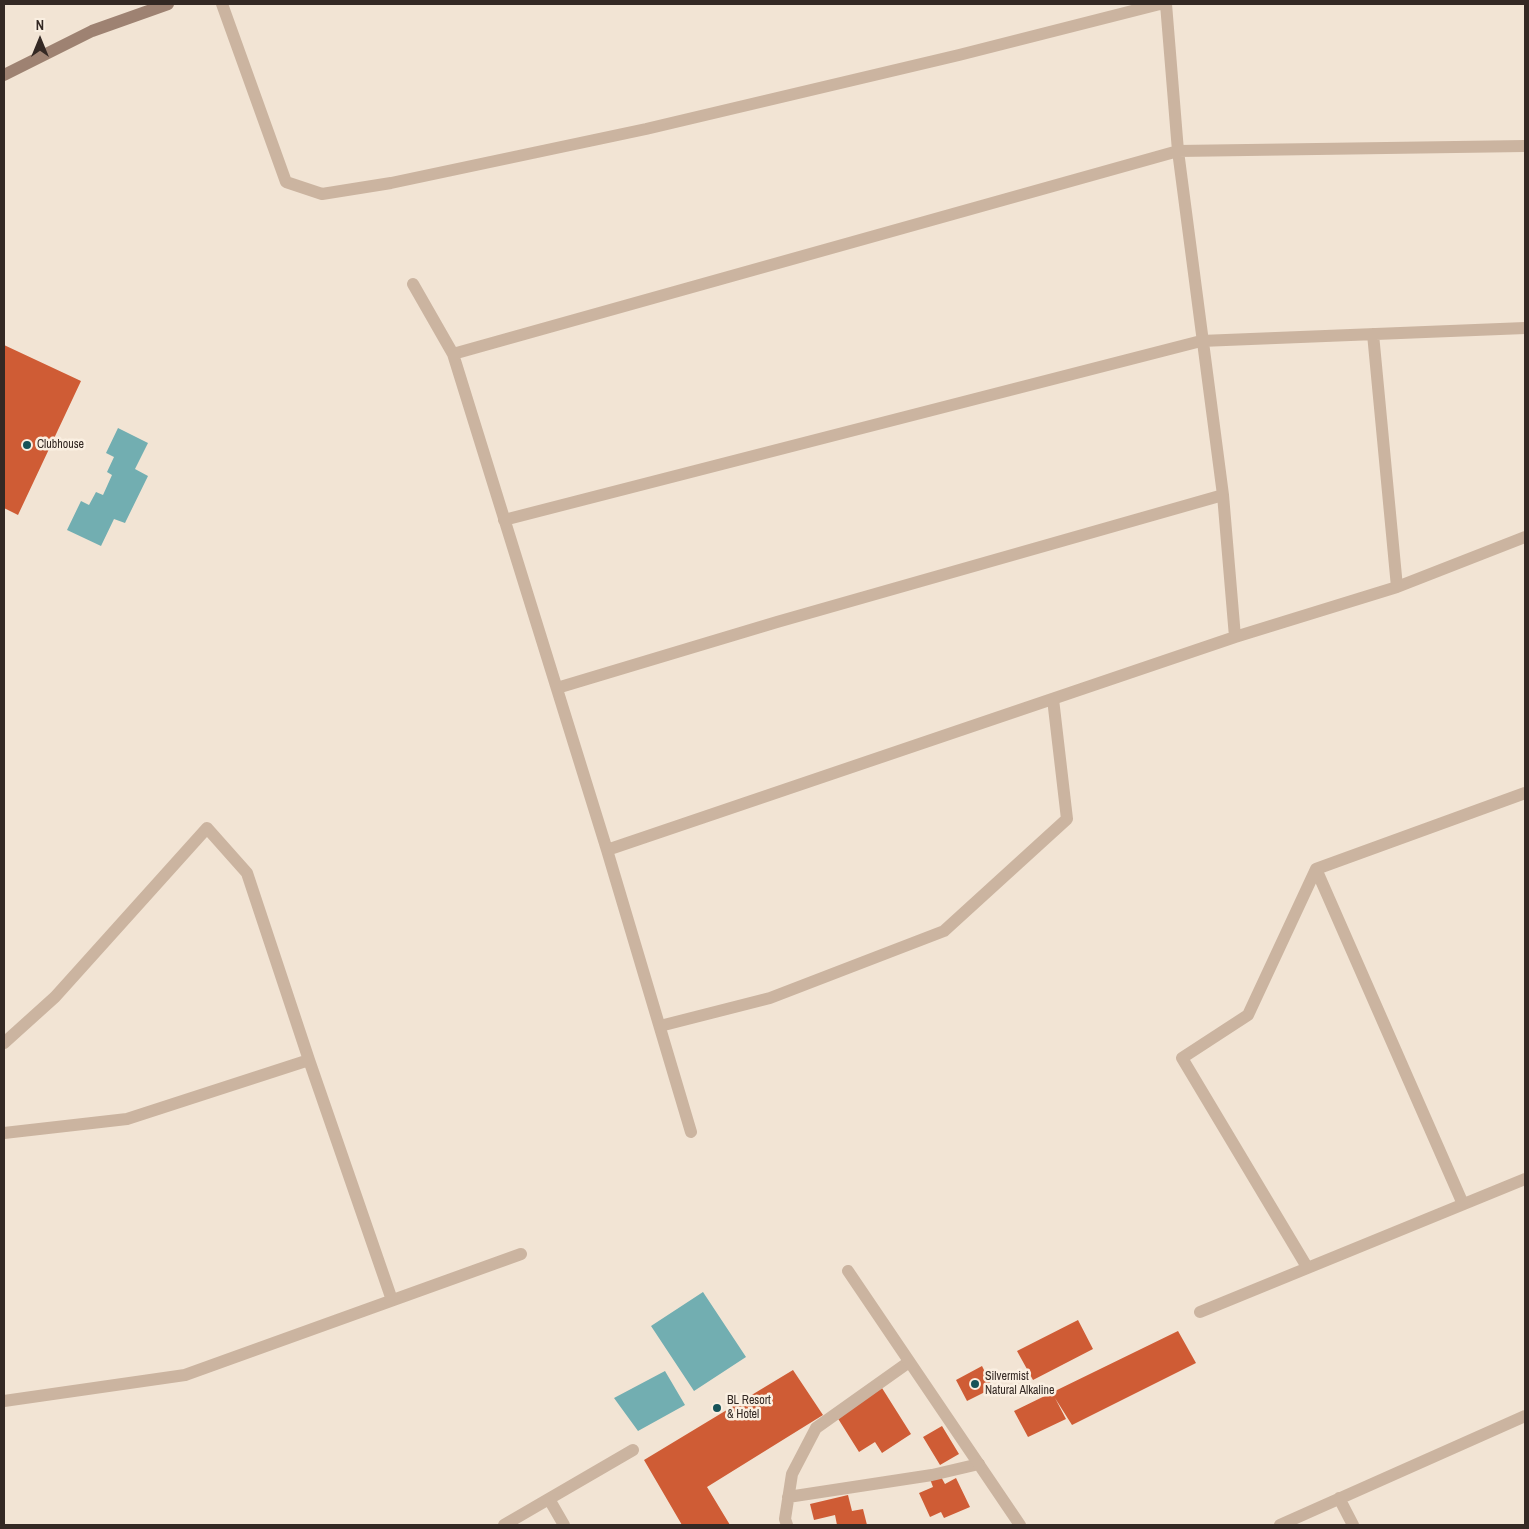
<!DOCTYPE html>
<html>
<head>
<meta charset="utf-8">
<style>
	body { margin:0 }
	#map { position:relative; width:1529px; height:1529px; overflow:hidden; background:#f2e4d4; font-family:"Archivo Narrow",sans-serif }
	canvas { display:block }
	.frame { position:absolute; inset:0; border:5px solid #342924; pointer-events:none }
	.north { position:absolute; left:15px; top:15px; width:50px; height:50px; -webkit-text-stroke:4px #faefe1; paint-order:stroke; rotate:0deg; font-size:14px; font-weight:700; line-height:20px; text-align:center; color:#342924 }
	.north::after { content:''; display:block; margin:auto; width:18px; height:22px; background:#342924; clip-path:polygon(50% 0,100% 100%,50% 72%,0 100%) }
</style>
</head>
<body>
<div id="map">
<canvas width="1529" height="1529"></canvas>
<div class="frame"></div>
<div class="north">N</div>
</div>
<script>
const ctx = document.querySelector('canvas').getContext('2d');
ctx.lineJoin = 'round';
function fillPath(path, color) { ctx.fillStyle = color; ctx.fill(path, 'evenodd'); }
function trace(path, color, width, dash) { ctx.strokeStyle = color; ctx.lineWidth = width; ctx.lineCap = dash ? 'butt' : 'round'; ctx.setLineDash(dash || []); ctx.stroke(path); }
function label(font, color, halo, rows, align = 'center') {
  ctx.font = font + ' "Archivo Narrow",sans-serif'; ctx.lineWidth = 5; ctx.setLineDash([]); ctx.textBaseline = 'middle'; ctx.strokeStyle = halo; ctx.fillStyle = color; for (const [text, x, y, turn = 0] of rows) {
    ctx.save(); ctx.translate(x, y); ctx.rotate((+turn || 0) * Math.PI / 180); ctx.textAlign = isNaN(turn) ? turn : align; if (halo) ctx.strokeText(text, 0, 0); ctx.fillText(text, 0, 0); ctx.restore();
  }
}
const water = new Path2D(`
	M 118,428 L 148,443 L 135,469 L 148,476 L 125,523 L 114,519 L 101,546 L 67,530 L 81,501 L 89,505 L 96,492 L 103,495 L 112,475 L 107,472 L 114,457 L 106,453 Z
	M 703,1292 L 746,1357 L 694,1391 L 651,1326 Z
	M 665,1371 L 685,1405 L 638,1431 L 614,1398 Z`);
const building = new Path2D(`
	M 4,345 L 81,381 L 18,515 L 4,508 Z
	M 1078,1320 L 1093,1349 L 1033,1380 L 1017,1351 Z
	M 1178,1331 L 1196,1363 L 1072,1425 L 1055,1398 L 1066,1419 L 1028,1437 L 1014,1411 Z
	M 982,1366 L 993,1388 L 967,1401 L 956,1380 Z
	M 793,1370 L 823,1415 L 707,1487 L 730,1525 L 682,1525 L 644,1460 Z
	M 882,1388 L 911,1434 L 882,1453 L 875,1442 L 859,1452 L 837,1417 Z
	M 942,1426 L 959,1454 L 940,1465 L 923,1437 Z
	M 940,1475 L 945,1484 L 956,1478 L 970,1507 L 944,1518 L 941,1512 L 930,1517 L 919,1493 L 933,1487 L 930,1479 Z
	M 848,1495 L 852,1511 L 863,1509 L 867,1525 L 837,1525 L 835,1515 L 814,1520 L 810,1504 Z`);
const lane = new Path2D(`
	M 788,1497 L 932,1475 L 979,1464
	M 549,1499 L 564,1525
	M 504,1525 L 633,1450
	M 787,1525 L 785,1519 L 792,1474 L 816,1428 L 909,1362`);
const street = new Path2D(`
	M 222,4 L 286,182 L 322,194 L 391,183 L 646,129 L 959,55 L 1160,4
	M 1166,4 L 1178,151 L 1223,495 L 1235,637
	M 413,284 L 453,354 L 607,850 L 691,1132
	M 1373,334 L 1397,587
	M 453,354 L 1178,151 L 1525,146
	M 504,520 L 1201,341 L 1525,328
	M 557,688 L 777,622 L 1223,495
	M 607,850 L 1235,637 L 1397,587 L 1525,537
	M 1316,869 L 1463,1204
	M 660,1026 L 770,998 L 944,931 L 1067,819 L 1053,699
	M 4,1043 L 55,997 L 207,828 L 247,873 L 309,1060 L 392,1300
	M 4,1133 L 127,1119 L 309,1060
	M 1307,1267 L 1182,1058 L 1248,1015 L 1316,869 L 1525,793
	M 848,1271 L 1020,1525
	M 1200,1312 L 1525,1179
	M 4,1401 L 185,1375 L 521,1254
	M 1339,1498 L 1353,1525
	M 1280,1525 L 1525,1416`);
const secondary = new Path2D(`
	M 4,75 L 92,31 L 168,4`);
const markers = [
	[27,445,5,"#175358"],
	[975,1384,5,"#175358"],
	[717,1408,5,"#175358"]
];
const poiNames = [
	["Clubhouse",37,445],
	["Silvermist",985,1377],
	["Natural Alkaline",985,1391],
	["BL Resort",727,1401],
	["& Hotel",727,1415]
];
fillPath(water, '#72aeb1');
fillPath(building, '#cf5c35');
trace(lane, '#cbb4a0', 12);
trace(street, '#cbb4a0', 12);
trace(secondary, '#9e8272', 12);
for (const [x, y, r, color] of markers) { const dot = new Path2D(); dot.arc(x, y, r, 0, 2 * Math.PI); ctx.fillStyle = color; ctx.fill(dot); trace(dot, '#faefe1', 2); }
label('12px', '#342924', '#faefe1', poiNames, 'left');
</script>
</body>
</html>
